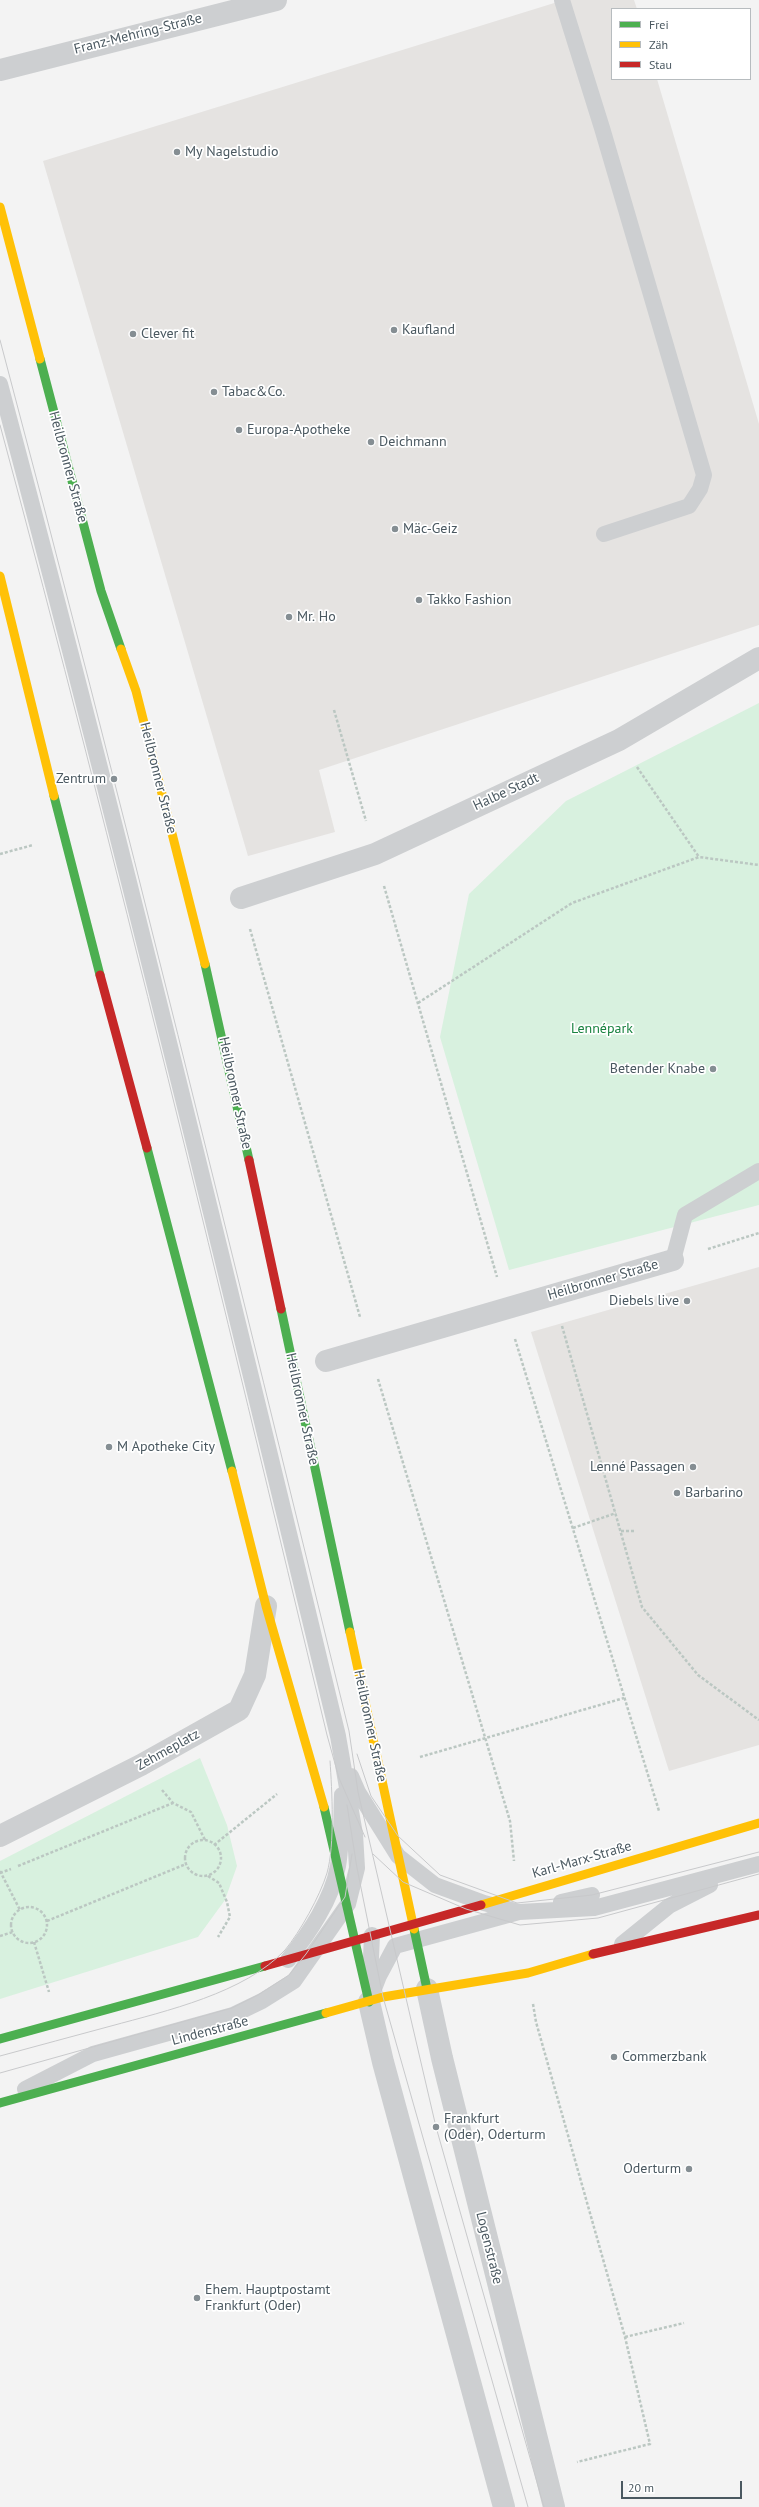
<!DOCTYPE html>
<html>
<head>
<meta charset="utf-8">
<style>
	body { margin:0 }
	#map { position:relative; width:759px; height:2507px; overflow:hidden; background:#f3f3f3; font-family:"PT Sans",sans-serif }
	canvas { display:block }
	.legend { position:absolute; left:611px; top:8px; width:140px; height:72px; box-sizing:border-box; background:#fff; border:1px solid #b7bcbf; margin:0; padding:5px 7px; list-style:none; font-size:12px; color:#4a5860 }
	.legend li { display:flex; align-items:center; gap:8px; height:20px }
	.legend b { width:20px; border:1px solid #b7bcbf }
	.scale { position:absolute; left:621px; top:2481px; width:121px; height:18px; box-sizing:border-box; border:2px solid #4a5860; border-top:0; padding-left:5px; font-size:12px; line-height:14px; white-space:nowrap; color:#4a5860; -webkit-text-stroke:3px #fff; paint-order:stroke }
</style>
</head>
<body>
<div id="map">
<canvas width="759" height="2507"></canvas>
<ul class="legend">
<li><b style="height:5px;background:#4caf50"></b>Frei</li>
<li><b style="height:5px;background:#ffc107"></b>Zäh</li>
<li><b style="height:5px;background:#c62828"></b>Stau</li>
</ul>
<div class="scale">20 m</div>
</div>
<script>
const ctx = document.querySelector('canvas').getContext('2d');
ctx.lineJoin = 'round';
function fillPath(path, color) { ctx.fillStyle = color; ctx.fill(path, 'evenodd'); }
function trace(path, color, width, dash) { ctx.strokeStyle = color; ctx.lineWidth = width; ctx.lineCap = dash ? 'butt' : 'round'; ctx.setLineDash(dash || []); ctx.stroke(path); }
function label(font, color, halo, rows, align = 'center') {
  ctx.font = font + ' "PT Sans",sans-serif'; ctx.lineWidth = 3.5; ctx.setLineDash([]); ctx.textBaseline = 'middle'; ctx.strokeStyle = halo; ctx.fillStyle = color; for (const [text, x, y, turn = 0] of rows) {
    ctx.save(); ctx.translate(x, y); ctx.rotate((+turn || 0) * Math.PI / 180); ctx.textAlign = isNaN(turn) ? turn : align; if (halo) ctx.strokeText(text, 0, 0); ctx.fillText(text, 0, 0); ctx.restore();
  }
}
const commercial = new Path2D(`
	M 564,0 L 634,0 L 637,9 L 612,9 L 612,79 L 657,79 L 759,424 L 759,625 L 319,770 L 335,832 L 248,856 L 43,161 Z
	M 759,1267 L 759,1745 L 669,1771 L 531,1332 Z`);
const green = new Path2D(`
	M 759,703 L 759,1205 L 509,1270 L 440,1037 L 469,894 L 566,801 Z
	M 200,1758 L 227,1825 L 237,1866 L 225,1900 L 198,1937 L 0,1999 L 0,1861 Z`);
const path = new Path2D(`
	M 334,710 L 366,821
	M 637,767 L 699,857
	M 0,854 L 33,845
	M 384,886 L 497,1277
	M 250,929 L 360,1317
	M 418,1003 L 572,903 L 699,857 L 759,865
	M 708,1249 L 759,1233
	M 562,1326 L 642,1607 L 698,1675 L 759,1720
	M 515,1339 L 659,1811
	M 378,1379 L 510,1821 L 514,1861
	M 573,1528 L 616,1513
	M 621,1531 L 636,1531
	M 420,1757 L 624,1698
	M 162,1790 L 173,1803 L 191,1812 L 205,1840
	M185 1858a18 18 0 1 1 36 0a18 18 0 1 1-36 0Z
	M 214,1845 L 277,1794
	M 18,1866 L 173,1803
	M 0,1871 L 20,1910
	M 0,1873 L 11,1869
	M 208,1876 L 219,1883 L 227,1902 L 230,1917 L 218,1937
	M11 1925a18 18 0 1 1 36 0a18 18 0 1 1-36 0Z
	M 47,1921 L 186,1864
	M 0,1936 L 13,1932
	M 34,1942 L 49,1992
	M 533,2004 L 536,2022 L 625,2337 L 650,2444 L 577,2462
	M 625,2337 L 684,2323`);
const lane = new Path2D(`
	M 562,0 L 602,128 L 704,475 L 700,489 L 689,506 L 604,534
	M 0,384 C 120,833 229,1284 338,1736 L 355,1834 L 357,1868 L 348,1904 L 294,1981 L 262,2001 L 233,2015 L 93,2054 L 25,2089
	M 673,1260 L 685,1215 L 759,1171
	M 351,1776 L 358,1792 L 398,1856 L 435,1885 L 484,1903 L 519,1912 L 594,1908 L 759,1864
	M 561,1902 L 592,1895
	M 622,1944 L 669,1906 L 710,1885
	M 288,1960 C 309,1933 332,1900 338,1866 C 342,1843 341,1819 342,1795
	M 370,1980 L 372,1935
	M 369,2002 L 379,1976 L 395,1946 L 519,1912`);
const street = new Path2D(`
	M 0,70 L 276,0
	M 241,898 L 375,854 L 619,740 L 759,658
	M 326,1361 L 673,1260
	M 0,1836 L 141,1765 L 239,1710 L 255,1675 L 266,1606
	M 427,1989 L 442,2058 L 554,2507
	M 369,2002 L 383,2062 L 504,2507`);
const fast = new Path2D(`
	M 40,359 L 101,591 L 121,649
	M 54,796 L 100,975
	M 205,964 L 249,1160
	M 147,1148 L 232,1471
	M 281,1309 L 350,1632
	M 324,1807 L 369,2002
	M 414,1929 L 427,1989
	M 0,2039 L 265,1966
	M 0,2103 L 326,2013`);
const slow = new Path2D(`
	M 0,207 L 40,359
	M 0,576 L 54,796
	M 121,649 L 136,691 L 205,964
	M 232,1471 L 266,1606 L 324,1807
	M 350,1632 L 414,1929
	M 481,1905 L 759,1823
	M 326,2013 L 383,1997 L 528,1973 L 593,1954`);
const jam = new Path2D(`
	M 100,975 L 147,1148
	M 249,1160 L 281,1309
	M 593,1954 L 759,1915
	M 265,1966 L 481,1905`);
const tram = new Path2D(`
	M 0,340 C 123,802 235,1267 349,1731 L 358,1792 L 436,2127 L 544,2507
	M 0,425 C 117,859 222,1297 327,1735 L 339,1778 L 365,1837
	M 357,1754 L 371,1796 L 398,1836 L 440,1875 L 517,1903 L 592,1895 L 759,1852
	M 347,1805 L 357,1868 L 383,1997 L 528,2507
	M 373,1854 L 403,1882 L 466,1909 L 520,1925 L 598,1918 L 759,1874
	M 0,2056 C 37,2046 74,2036 111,2026 C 166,2011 245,1993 285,1950 C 300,1932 320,1896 327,1873 C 335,1845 332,1790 330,1761
	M 0,2073 L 232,2008 L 258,1995 L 289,1975 L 306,1954 L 345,1897 L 352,1854`);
const markers = [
	[177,152,4,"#858e93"],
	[394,330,4,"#858e93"],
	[133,334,4,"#858e93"],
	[214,392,4,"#858e93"],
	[239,430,4,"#858e93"],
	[371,442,4,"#858e93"],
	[395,529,4,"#858e93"],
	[419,600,4,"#858e93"],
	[289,617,4,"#858e93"],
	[114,779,4,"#858e93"],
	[713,1069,4,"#858e93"],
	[687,1301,4,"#858e93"],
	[109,1447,4,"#858e93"],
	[693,1467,4,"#858e93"],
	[677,1493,4,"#858e93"],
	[614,2057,4,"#858e93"],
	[436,2127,4,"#858e93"],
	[689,2169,4,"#858e93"],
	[197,2298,4,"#858e93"]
];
const streetNames = [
	["Franz-Mehring-Straße",138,34,-14],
	["Heilbronner Straße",68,467,75],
	["Heilbronner Straße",158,778,76],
	["Halbe Stadt",506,792,-25],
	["Heilbronner Straße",235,1093,78],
	["Heilbronner Straße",603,1280,-16],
	["Heilbronner Straße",302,1409,78],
	["Heilbronner Straße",370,1726,78],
	["Zehmeplatz",168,1750,-29],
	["Karl-Marx-Straße",582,1860,-16],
	["Lindenstraße",210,2031,-15],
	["Logenstraße",489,2248,76]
];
const poiNames = [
	["My Nagelstudio",185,152],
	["Kaufland",402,330],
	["Clever fit",141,334],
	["Tabac&Co.",222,392],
	["Europa-Apotheke",247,430],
	["Deichmann",379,442],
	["Mäc-Geiz",403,529],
	["Takko Fashion",427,600],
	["Mr. Ho",297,617],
	["Zentrum",106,779,"right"],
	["Betender Knabe",705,1069,"right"],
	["Diebels live",679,1301,"right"],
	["M Apotheke City",117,1447],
	["Lenné Passagen",685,1467,"right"],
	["Barbarino",685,1493],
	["Commerzbank",622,2057],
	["Frankfurt",444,2119],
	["(Oder), Oderturm",444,2135],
	["Oderturm",681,2169,"right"],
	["Ehem. Hauptpostamt",205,2290],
	["Frankfurt (Oder)",205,2306]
];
const parkNames = [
	["Lennépark",602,1029]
];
fillPath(commercial, '#e5e3e1');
fillPath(green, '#d8f1df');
trace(path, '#bbc7c2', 2.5, [3, 2]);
trace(lane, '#cdcfd1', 16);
trace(street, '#cdcfd1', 22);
trace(fast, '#4caf50', 9);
trace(slow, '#ffc107', 9);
trace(jam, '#c62828', 9);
trace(tram, '#c8c9cb', 1);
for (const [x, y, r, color] of markers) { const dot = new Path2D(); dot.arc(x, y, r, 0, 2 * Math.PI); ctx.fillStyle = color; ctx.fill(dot); trace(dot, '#fff', 1.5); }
label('14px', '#4a5860', '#fff', streetNames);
label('14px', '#4a5860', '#fff', poiNames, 'left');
label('14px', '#198340', '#fff', parkNames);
</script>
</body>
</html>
